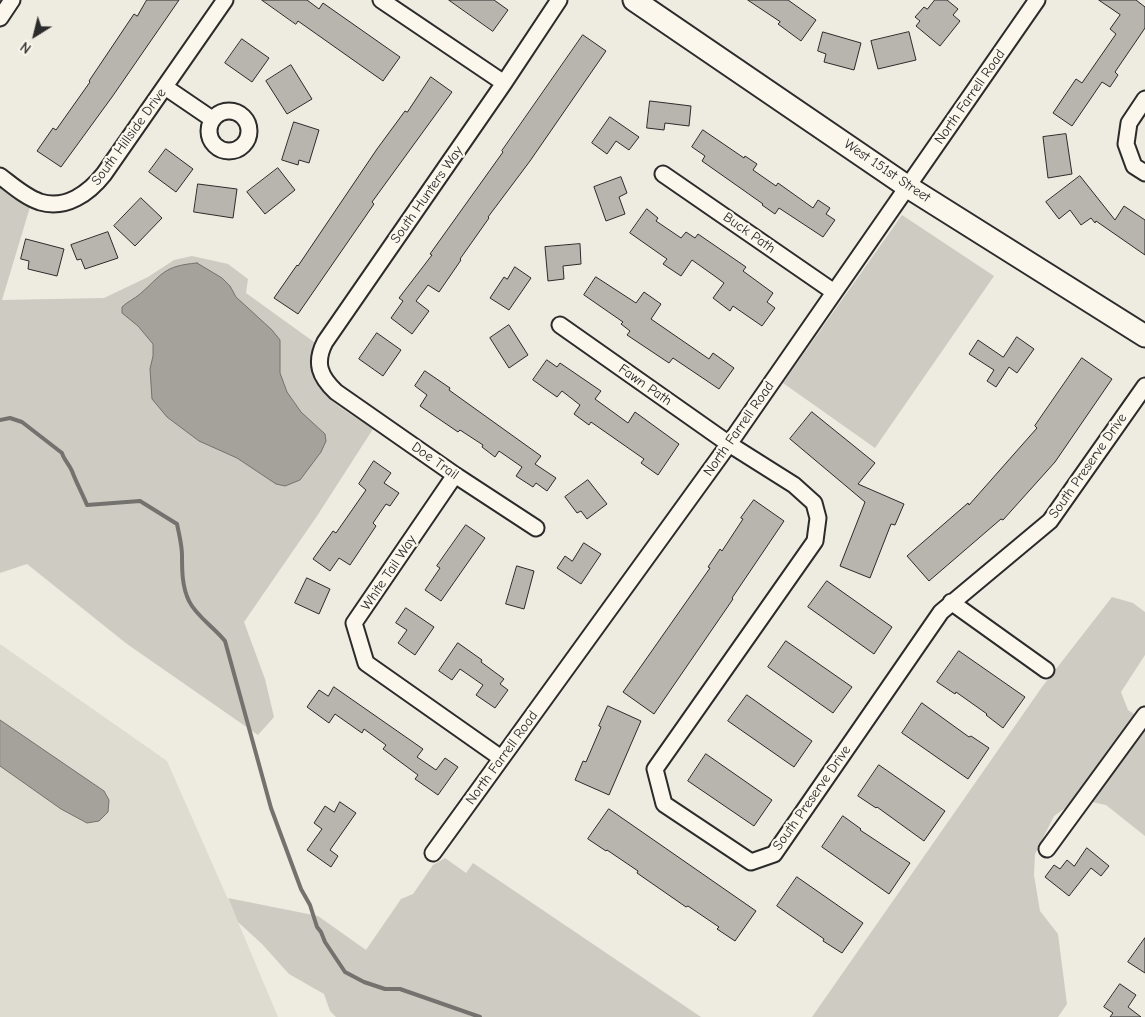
<!DOCTYPE html>
<html>
<head>
<meta charset="utf-8">
<style>
	body { margin:0 }
	#map { position:relative; width:1145px; height:1017px; overflow:hidden; background:#eeebe0; font-family:"Comic Neue",sans-serif }
	canvas { display:block }
	.north { position:absolute; left:10px; top:10px; width:50px; height:50px; -webkit-text-stroke:4px #fbf7ec; paint-order:stroke; rotate:216deg; font-size:14px; font-weight:700; line-height:20px; text-align:center; color:#2b2b2b }
	.north::after { content:''; display:block; margin:auto; width:18px; height:22px; background:#2b2b2b; clip-path:polygon(50% 0,100% 100%,50% 72%,0 100%) }
</style>
</head>
<body>
<div id="map">
<canvas width="1145" height="1017"></canvas>
<div class="north">N</div>
</div>
<script>
const ctx = document.querySelector('canvas').getContext('2d');
ctx.lineJoin = 'round';
function fillPath(path, color) { ctx.fillStyle = color; ctx.fill(path, 'evenodd'); }
function trace(path, color, width, dash) { ctx.strokeStyle = color; ctx.lineWidth = width; ctx.lineCap = dash ? 'butt' : 'round'; ctx.setLineDash(dash || []); ctx.stroke(path); }
function label(font, color, halo, rows, align = 'center') {
  ctx.font = font + ' "Comic Neue",sans-serif'; ctx.lineWidth = 4.5; ctx.setLineDash([]); ctx.textBaseline = 'middle'; ctx.strokeStyle = halo; ctx.fillStyle = color; for (const [text, x, y, turn = 0] of rows) {
    ctx.save(); ctx.translate(x, y); ctx.rotate((+turn || 0) * Math.PI / 180); ctx.textAlign = isNaN(turn) ? turn : align; if (halo) ctx.strokeText(text, 0, 0); ctx.fillText(text, 0, 0); ctx.restore();
  }
}
const built = new Path2D(`
	M 0,644 L 167,761 L 238,922 L 278,1017 L 0,1017 Z`);
const green = new Path2D(`
	M 0,188 L 30,207 L 2,300 L 104,298 L 148,277 L 174,260 L 192,256 L 228,264 L 248,279 L 246,293 L 314,342 C 301,392 339,405 373,429 L 317,516 L 244,622 L 265,679 L 274,717 L 258,735 L 127,644 L 27,564 L 0,573 Z
	M 902,215 L 994,276 L 875,448 L 783,383 Z
	M 1112,597 L 1133,603 L 1145,612 L 1145,655 L 1121,692 L 1128,710 L 1145,721 L 1145,836 L 1106,805 L 1078,799 L 1054,816 L 1035,854 L 1034,875 L 1040,911 L 1058,934 L 1067,1004 L 1058,1017 L 812,1017 L 1042,687 Z
	M 445,858 L 466,873 L 473,863 L 701,1017 L 336,1017 L 330,1011 L 324,994 L 289,974 L 262,944 L 238,922 L 228,898 L 318,916 L 366,950 L 401,899 L 413,894 L 433,865 Z`);
const water = new Path2D(`
	M 197,263 L 222,278 L 230,286 L 236,297 L 272,330 L 280,340 L 280,373 L 287,392 L 301,412 L 325,434 L 326,441 L 321,452 L 300,480 L 285,486 L 276,484 L 237,458 L 199,441 L 167,417 L 152,399 L 150,369 L 153,356 L 153,344 L 138,326 L 122,313 L 122,307 C 127,302 134,299 140,294 C 163,274 163,266 197,263 Z
	M 0,720 L 104,791 L 109,800 L 108,812 L 99,821 L 87,823 L 61,809 L 0,766 Z`);
const stream = new Path2D(`
	M 0,420 L 10,418 L 22,422 L 62,453 C 64,460 69,464 72,471 C 76,482 82,493 87,505 L 140,501 L 177,524 C 179,534 182,545 182,555 C 182,570 182,587 189,601 C 196,616 214,627 225,641 L 271,808 L 301,889 L 310,905 L 317,927 L 321,932 L 325,942 L 345,972 L 364,982 L 385,989 L 400,989 L 480,1017`);
const building = new Path2D(`
	M 147,0 L 179,0 L 112,97 L 61,167 L 37,151 L 53,128 L 56,130 L 90,82 L 89,81 L 134,14 L 137,16 Z
	M 262,0 L 307,0 L 319,9 L 323,3 L 400,57 L 383,81 L 298,21 L 296,24 Z
	M 449,0 L 494,0 L 508,10 L 493,31 Z
	M 748,0 L 788,0 L 816,20 L 801,41 L 778,24 L 780,22 Z
	M 935,0 L 947,0 L 958,9 L 953,15 L 960,21 L 940,46 L 916,26 L 920,21 L 915,17 L 924,7 L 927,9 Z
	M 1099,0 L 1136,0 L 1145,7 L 1145,28 L 1115,72 L 1118,75 L 1110,87 L 1102,82 L 1072,126 L 1053,113 L 1076,79 L 1082,83 L 1116,34 L 1110,29 L 1120,15 Z
	M 823,32 L 861,43 L 854,70 L 824,62 L 826,54 L 818,51 Z
	M 909,32 L 916,60 L 878,69 L 871,41 Z
	M 583,35 L 606,51 L 530,161 L 488,217 L 489,218 L 460,259 L 461,260 L 439,292 L 428,285 L 416,301 L 429,311 L 412,334 L 391,318 L 403,301 L 399,298 L 432,255 L 430,254 L 503,152 L 502,151 Z
	M 242,39 L 269,58 L 252,82 L 225,63 Z
	M 291,65 L 312,99 L 287,114 L 266,81 Z
	M 431,77 L 452,92 L 372,202 L 374,204 L 298,314 L 274,298 L 297,265 L 298,266 L 377,149 L 405,111 L 407,112 Z
	M 650,101 L 691,106 L 689,126 L 665,123 L 664,130 L 647,128 Z
	M 610,117 L 639,137 L 629,150 L 616,141 L 607,154 L 592,143 Z
	M 294,122 L 319,130 L 309,163 L 299,160 L 298,165 L 282,160 Z
	M 703,130 L 744,158 L 745,156 L 757,164 L 753,170 L 776,186 L 778,183 L 813,208 L 818,200 L 830,208 L 826,214 L 835,220 L 823,237 L 779,208 L 775,214 L 762,205 L 763,204 L 702,161 L 705,156 L 692,147 Z
	M 1066,134 L 1072,174 L 1048,178 L 1043,137 Z
	M 166,149 L 193,169 L 176,192 L 149,172 Z
	M 278,168 L 295,190 L 265,214 L 247,192 Z
	M 1080,176 L 1115,220 L 1124,206 L 1145,220 L 1145,255 L 1096,221 L 1095,223 L 1091,218 L 1081,225 L 1070,210 L 1059,219 L 1046,202 Z
	M 621,177 L 627,193 L 619,197 L 625,214 L 606,221 L 594,187 Z
	M 198,184 L 237,189 L 233,218 L 194,212 Z
	M 141,198 L 162,218 L 135,246 L 114,226 Z
	M 647,209 L 658,218 L 656,221 L 681,238 L 686,232 L 695,238 L 698,234 L 746,267 L 743,271 L 773,293 L 767,302 L 775,308 L 762,326 L 733,306 L 730,311 L 713,298 L 724,283 L 716,277 L 692,260 L 681,276 L 663,264 L 667,259 L 630,233 Z
	M 108,232 L 118,258 L 85,269 L 81,259 L 77,260 L 71,245 Z
	M 26,239 L 64,249 L 57,276 L 28,269 L 29,261 L 21,259 Z
	M 580,244 L 581,264 L 563,266 L 564,279 L 548,281 L 545,247 Z
	M 515,267 L 531,278 L 509,310 L 490,298 L 504,277 L 507,279 Z
	M 596,277 L 636,303 L 644,292 L 661,304 L 651,319 L 709,359 L 713,353 L 734,368 L 719,389 L 673,358 L 669,363 L 627,335 L 630,331 L 621,324 L 623,322 L 584,295 Z
	M 509,325 L 528,355 L 509,368 L 490,338 Z
	M 377,333 L 401,350 L 383,376 L 359,359 Z
	M 1017,337 L 1034,349 L 1017,373 L 1009,367 L 996,387 L 987,381 L 994,370 L 969,354 L 978,340 L 1003,357 Z
	M 1082,358 L 1112,379 L 1055,462 L 1003,520 L 1001,519 L 929,581 L 907,556 L 968,503 L 969,505 L 1037,428 L 1035,426 Z
	M 547,360 L 557,367 L 560,363 L 601,391 L 595,399 L 628,423 L 635,412 L 679,444 L 658,475 L 641,463 L 644,459 L 591,422 L 589,425 L 574,414 L 580,405 L 562,391 L 557,397 L 533,380 Z
	M 425,371 L 450,388 L 449,390 L 541,456 L 535,464 L 556,478 L 547,491 L 536,483 L 533,487 L 516,476 L 522,467 L 499,451 L 495,457 L 482,447 L 483,445 L 460,430 L 458,432 L 420,406 L 427,395 L 415,386 Z
	M 812,412 L 875,463 L 858,484 L 904,504 L 895,525 L 891,524 L 870,578 L 840,566 L 865,502 L 790,439 Z
	M 374,461 L 391,473 L 384,483 L 399,493 L 390,506 L 386,504 L 373,523 L 376,526 L 350,565 L 339,558 L 330,571 L 313,559 L 333,531 L 336,533 L 366,490 L 359,484 Z
	M 588,480 L 607,504 L 587,519 L 581,511 L 577,513 L 565,497 Z
	M 754,500 L 784,521 L 732,598 L 733,599 L 654,714 L 623,692 L 710,568 L 708,567 L 720,549 L 722,551 L 743,519 L 741,518 Z
	M 466,525 L 485,538 L 441,601 L 425,590 L 440,568 L 437,566 Z
	M 584,543 L 601,554 L 581,584 L 557,568 L 565,556 L 572,561 Z
	M 517,566 L 534,571 L 524,609 L 506,604 Z
	M 307,578 L 330,589 L 319,614 L 295,603 Z
	M 827,581 L 892,627 L 874,654 L 808,607 Z
	M 406,608 L 434,627 L 415,655 L 398,643 L 407,630 L 396,623 Z
	M 786,641 L 852,687 L 833,713 L 768,667 Z
	M 458,643 L 482,660 L 481,662 L 504,679 L 500,684 L 508,690 L 495,708 L 476,695 L 483,685 L 460,669 L 452,680 L 439,671 Z
	M 959,651 L 1025,697 L 1003,728 L 986,715 L 987,714 L 956,692 L 955,694 L 937,682 Z
	M 334,687 L 423,749 L 417,757 L 436,770 L 445,758 L 458,767 L 438,795 L 415,779 L 418,775 L 383,749 L 386,745 L 364,729 L 362,733 L 335,714 L 329,723 L 307,707 L 319,690 L 328,696 Z
	M 747,695 L 812,741 L 794,767 L 728,721 Z
	M 922,703 L 969,737 L 971,736 L 989,748 L 968,779 L 902,733 Z
	M 608,706 L 641,721 L 609,795 L 575,780 L 583,761 L 586,762 L 601,727 L 599,726 Z
	M 706,754 L 772,800 L 754,826 L 688,781 Z
	M 879,765 L 945,811 L 924,841 L 877,807 L 876,808 L 858,796 Z
	M 340,802 L 356,813 L 330,850 L 338,856 L 331,867 L 307,850 L 322,829 L 314,823 L 325,806 L 334,812 Z
	M 609,809 L 756,911 L 735,941 L 717,929 L 719,927 L 688,906 L 686,907 L 637,873 L 638,871 L 607,850 L 606,851 L 588,839 Z
	M 843,816 L 861,829 L 860,830 L 910,863 L 889,894 L 822,847 Z
	M 1087,848 L 1109,866 L 1101,876 L 1091,868 L 1069,896 L 1045,877 L 1054,865 L 1060,869 L 1067,860 L 1074,866 Z
	M 797,877 L 863,923 L 842,953 L 823,941 L 824,939 L 777,906 Z
	M 1145,938 L 1145,973 L 1128,962 Z
	M 1120,984 L 1136,995 L 1128,1007 L 1141,1017 L 1110,1017 L 1113,1013 L 1104,1007 Z`);
const street = new Path2D(`
	M 381,0 L 504,83
	M 0,18 L 12,0
	M 165,87 L 212,119
	M 1145,99 L 1129,123 L 1126,144 L 1134,166 L 1145,173
	M209 131a20 20 0 1 1 40 0a20 20 0 1 1-40 0Z
	M 663,174 L 834,292
	M 0,176 C 12,185 25,197 40,202 C 66,210 89,193 104,174 L 225,0
	M 560,325 L 729,444 L 794,485 L 814,503 L 818,518 L 815,541 L 655,769 L 664,804 L 751,862 L 774,854 L 941,612 L 1050,521 L 1145,386
	M 455,475 L 354,623 L 366,663 L 501,758
	M 536,528 L 455,475 L 336,392 C 320,377 314,363 325,342 L 504,83 L 559,0
	M 951,602 L 1046,670
	M 1047,849 L 1145,715
	M 433,853 L 729,444 L 1037,0`);
const secondary = new Path2D(`
	M 634,0 L 908,187 L 1145,336`);
const streetNames = [
	["North Farrell Road",970,97,-55],
	["South Hillside Drive",129,137,-54],
	["West 151st Street",887,171,34],
	["South Hunters Way",427,195,-55],
	["Buck Path",749,233,35],
	["Fawn Path",645,385,35],
	["North Farrell Road",739,429,-55],
	["Doe Trail",435,461,35],
	["South Preserve Drive",1088,466,-55],
	["White Tail Way",389,573,-56],
	["North Farrell Road",502,758,-54],
	["South Preserve Drive",812,798,-55]
];
fillPath(built, '#dedbd1');
fillPath(green, '#cecbc2');
fillPath(water, '#a4a29a');
trace(water, '#74726e', 1);
trace(stream, '#74726e', 4);
fillPath(building, '#b8b5ae');
trace(building, '#2b2b2b', 1);
trace(street, '#2b2b2b', 19);
trace(secondary, '#2b2b2b', 25);
trace(street, '#fbf7ec', 15);
trace(secondary, '#fbf7ec', 21);
label('14px', '#2b2b2b', '#fbf7ec', streetNames);
</script>
</body>
</html>
